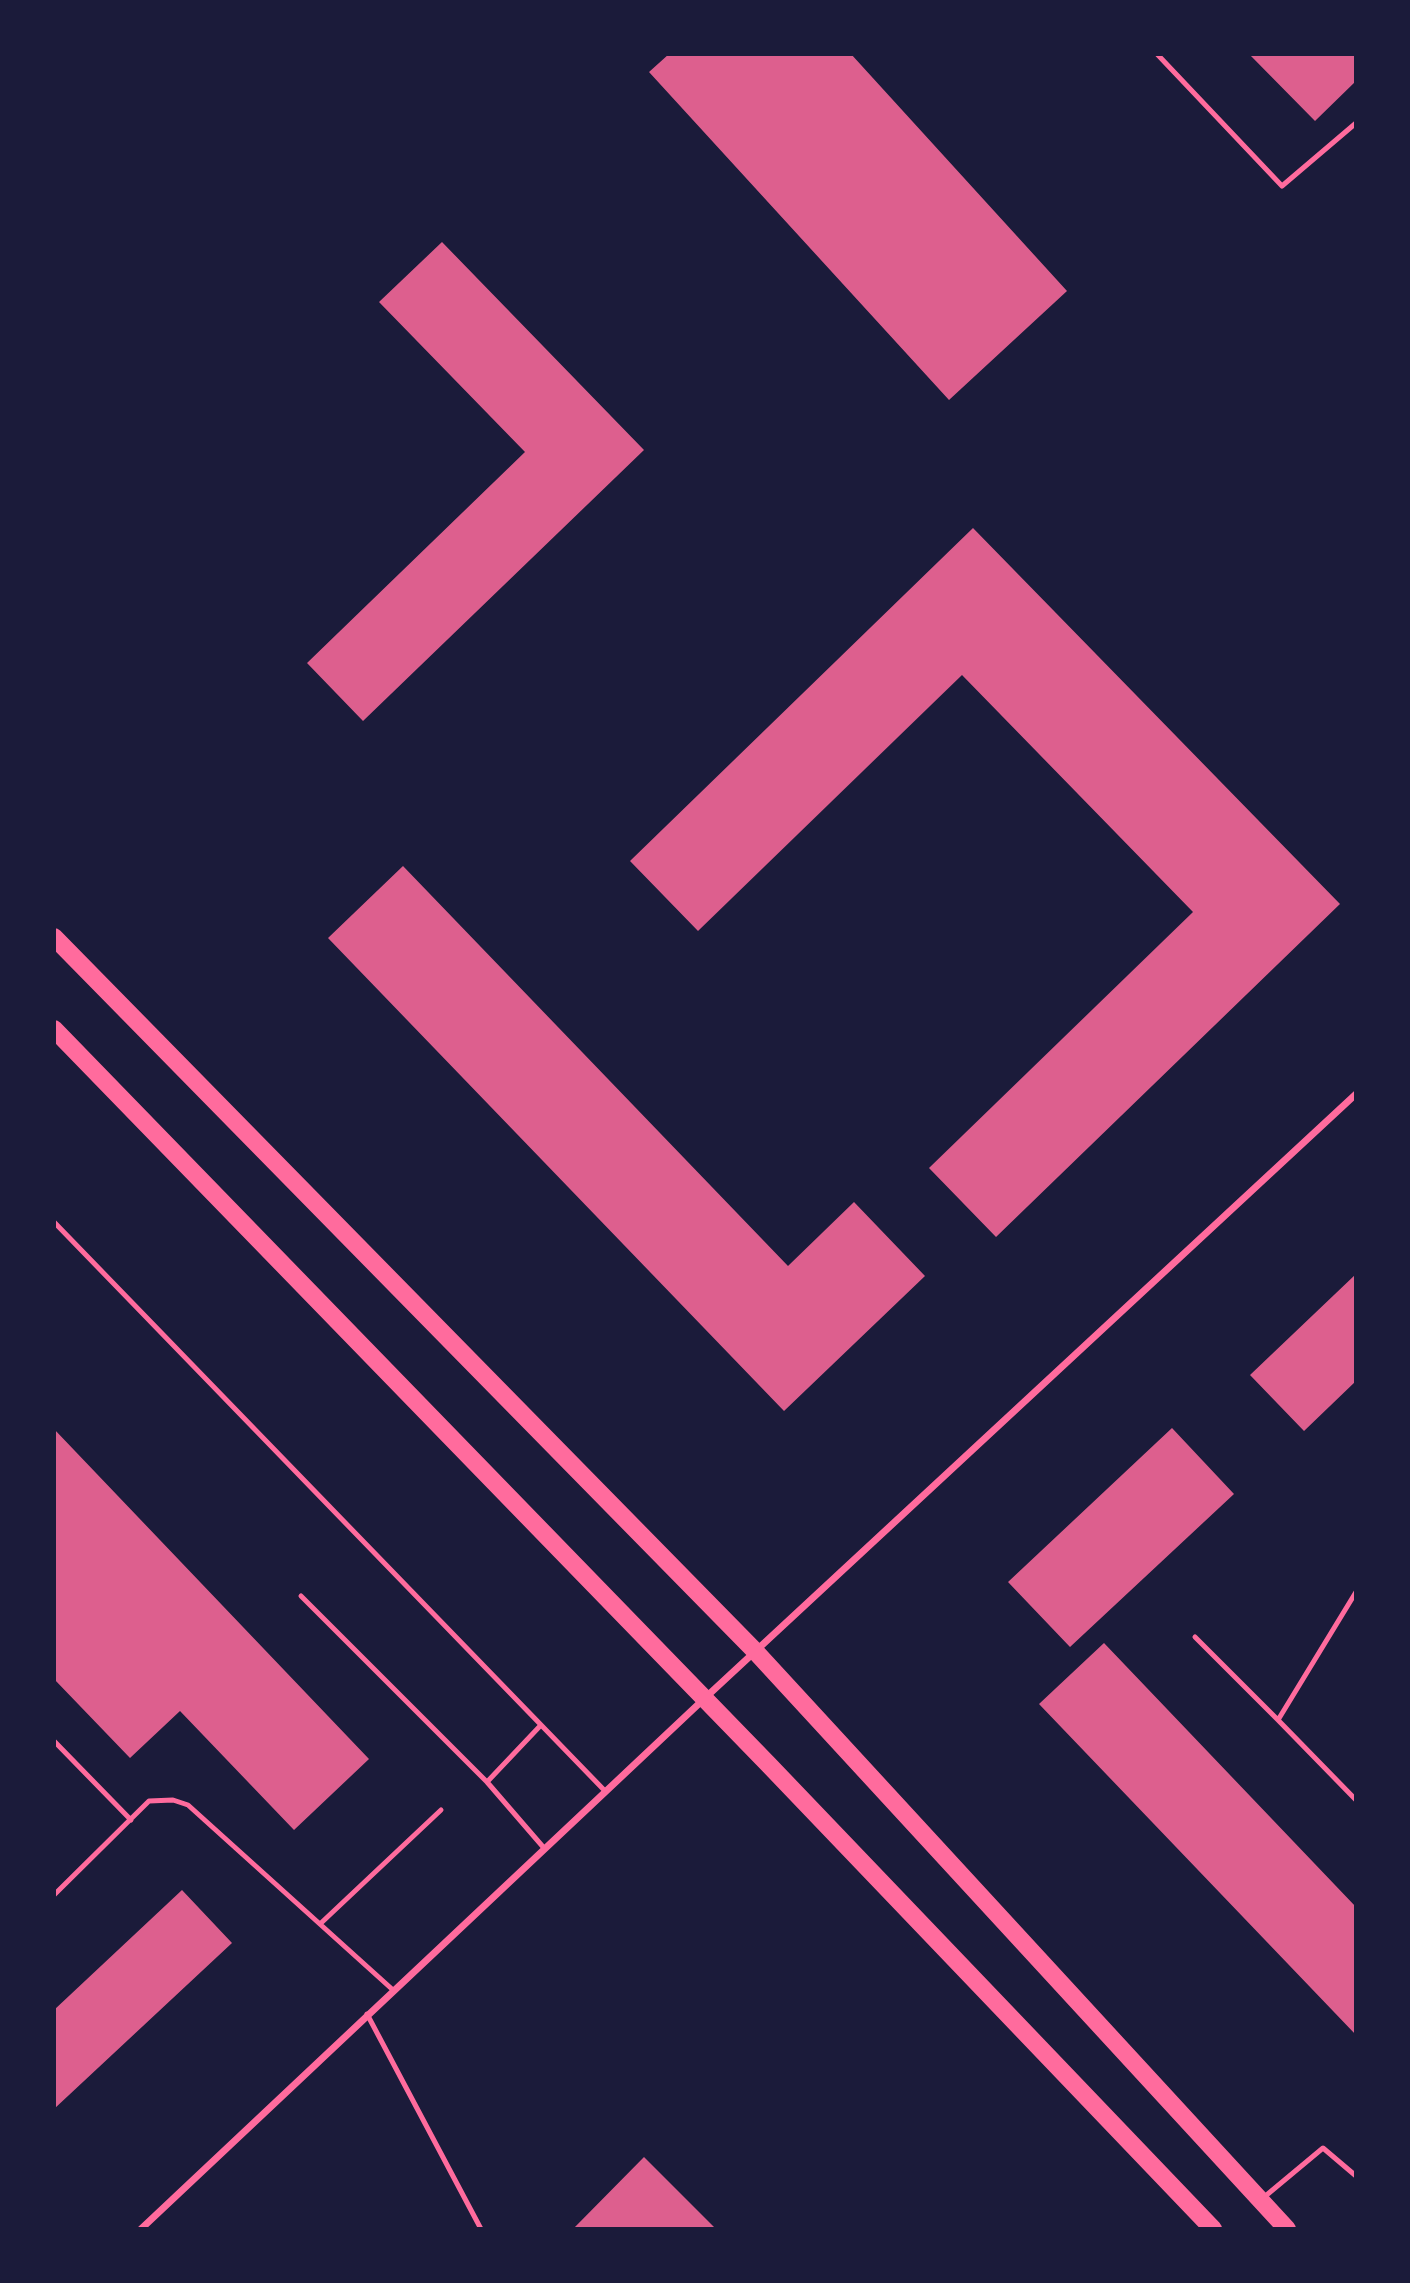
<!DOCTYPE html>
<html>
<head>
<meta charset="utf-8">
<style>
	body { margin:0 }
	#map { position:relative; width:1410px; height:2283px; overflow:hidden; background:#1b1b3a; font-family:Inter,sans-serif }
	canvas { display:block }
	.frame { position:absolute; inset:0; border:56px solid #1b1b3a; pointer-events:none }
</style>
</head>
<body>
<div id="map">
<canvas width="1410" height="2283"></canvas>
<div class="frame"></div>
</div>
<script>
const ctx = document.querySelector('canvas').getContext('2d');
ctx.lineJoin = 'round';
function fillPath(path, color) { ctx.fillStyle = color; ctx.fill(path, 'evenodd'); }
function trace(path, color, width, dash) { ctx.strokeStyle = color; ctx.lineWidth = width; ctx.lineCap = dash ? 'butt' : 'round'; ctx.setLineDash(dash || []); ctx.stroke(path); }
const building = new Path2D(`
	M 669,54 L 851,54 L 1067,291 L 949,400 L 649,72 Z
	M 1249,54 L 1356,54 L 1356,81 L 1315,121 Z
	M 442,242 L 644,450 L 363,721 L 307,663 L 525,452 L 379,302 Z
	M 973,528 L 1340,904 L 996,1237 L 929,1168 L 1193,912 L 962,675 L 698,931 L 630,861 Z
	M 403,866 L 788,1266 L 854,1202 L 925,1276 L 784,1411 L 328,938 Z
	M 1356,1274 L 1356,1381 L 1304,1431 L 1250,1375 Z
	M 1172,1428 L 1234,1494 L 1070,1647 L 1008,1582 Z
	M 54,1429 L 369,1759 L 294,1830 L 180,1711 L 130,1758 L 54,1679 Z
	M 1104,1643 L 1356,1907 L 1356,2035 L 1039,1704 Z
	M 182,1890 L 232,1943 L 54,2109 L 54,2010 Z
	M 644,2157 L 716,2229 L 573,2229 Z`);
const service = new Path2D(`
	M 1157,54 L 1282,186 L 1356,123
	M 54,1222 L 605,1791
	M 1356,1592 L 1278,1720 L 1356,1800
	M 301,1596 L 487,1782
	M 1195,1637 L 1278,1720
	M 541,1725 L 487,1782 L 544,1848
	M 54,1741 L 131,1820
	M 54,1895 L 149,1801 L 173,1800 L 188,1805 L 393,1990
	M 320,1924 L 441,1810
	M 367,2014 L 481,2229
	M 1263,2198 L 1323,2148 L 1356,2176`);
const minor = new Path2D(`
	M 141,2229 L 705,1698 L 1356,1094`);
const primary = new Path2D(`
	M 54,937 L 755,1651 L 1287,2229
	M 54,1029 L 769,1765 L 1213,2229`);
fillPath(building, '#dd5f8e');
trace(service, '#ff6b9d', 5);
trace(minor, '#ff6b9d', 7);
trace(primary, '#ff6b9d', 18);
</script>
</body>
</html>
